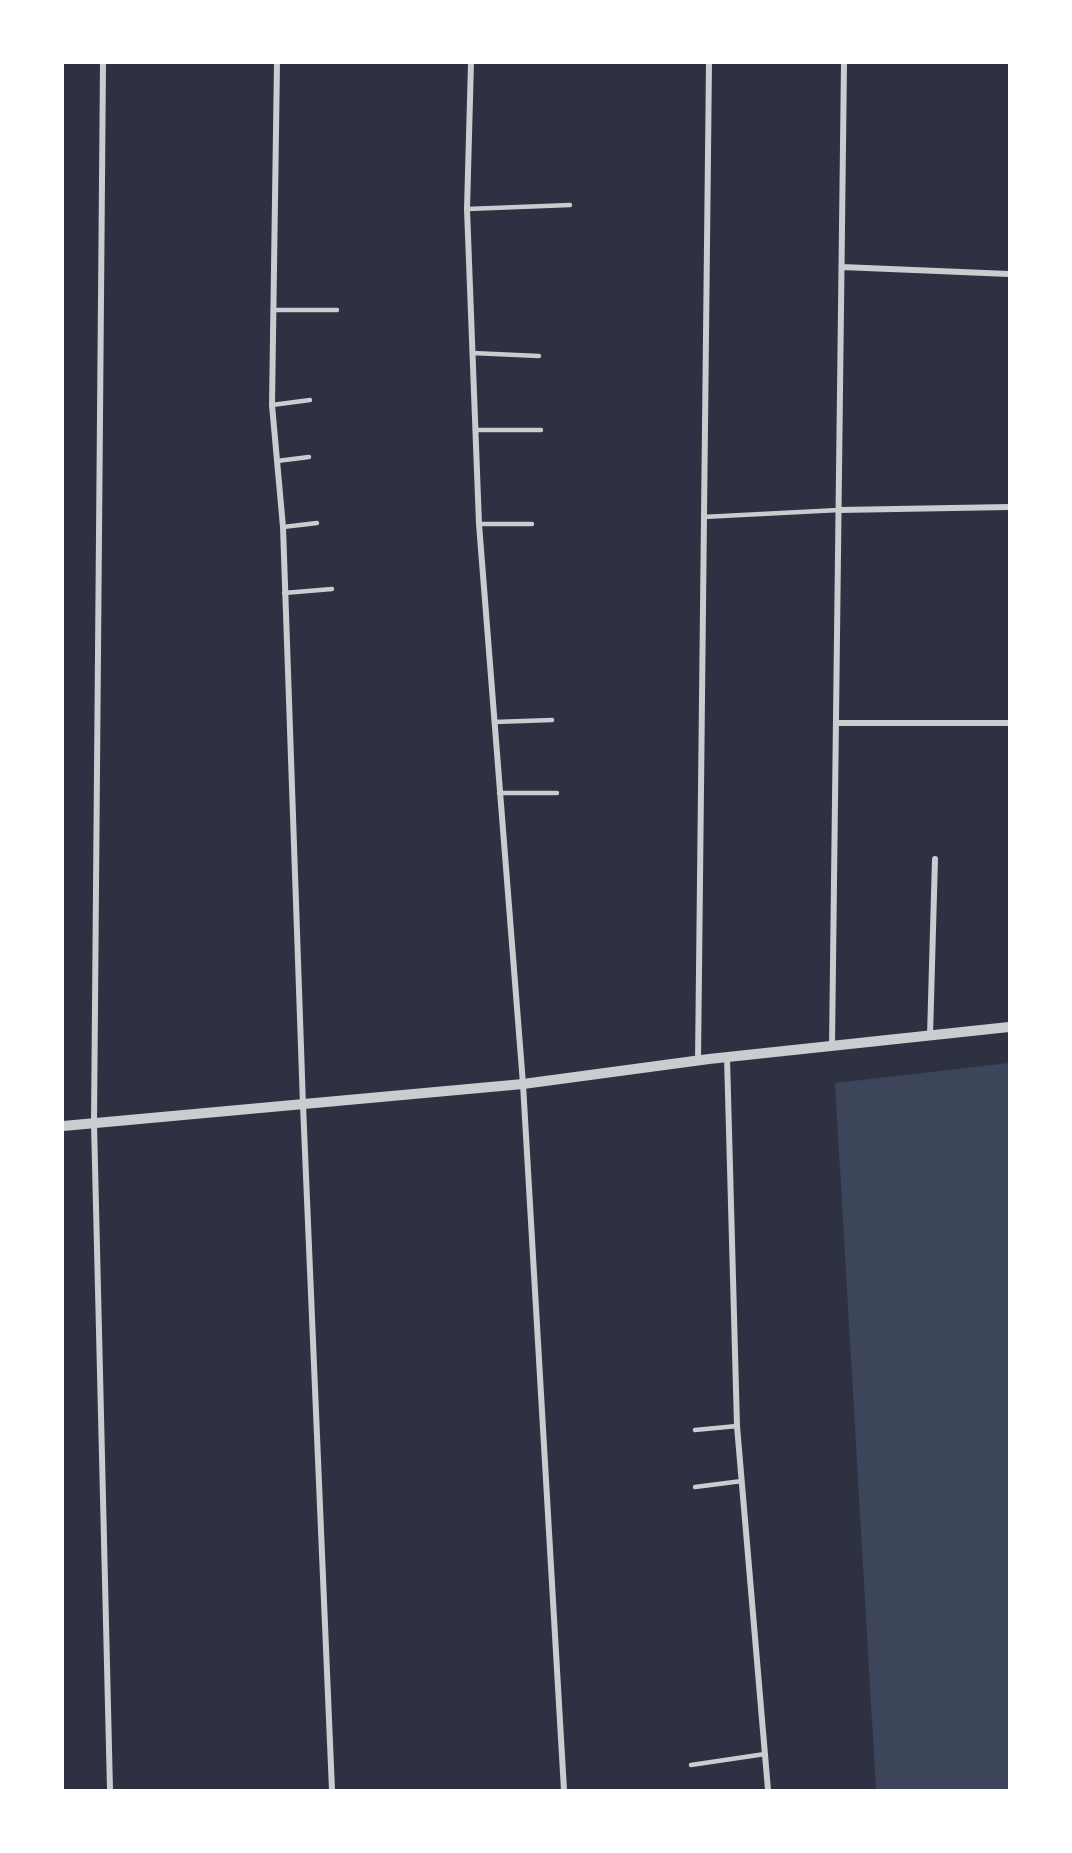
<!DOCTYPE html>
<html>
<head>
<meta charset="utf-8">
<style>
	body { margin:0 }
	#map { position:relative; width:1072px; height:1853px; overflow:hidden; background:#2d3142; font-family:Signika,sans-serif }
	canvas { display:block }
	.frame { position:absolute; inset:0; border:64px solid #fff; pointer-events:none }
</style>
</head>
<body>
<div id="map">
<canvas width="1072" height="1853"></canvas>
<div class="frame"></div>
</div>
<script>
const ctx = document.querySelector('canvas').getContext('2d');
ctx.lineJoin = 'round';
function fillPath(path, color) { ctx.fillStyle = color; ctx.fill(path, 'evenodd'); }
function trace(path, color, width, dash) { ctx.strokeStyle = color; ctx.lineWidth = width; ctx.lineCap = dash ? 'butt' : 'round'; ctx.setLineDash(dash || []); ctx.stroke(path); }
const green = new Path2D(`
	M 1009,1063 L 1009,1790 L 876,1790 L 835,1083 Z`);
const service = new Path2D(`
	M 467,209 L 570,205
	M 273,310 L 337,310
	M 472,353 L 539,356
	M 272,405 L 310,400
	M 475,430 L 541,430
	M 277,461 L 309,457
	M 703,517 L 839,510
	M 479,524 L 532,524
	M 283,527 L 317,523
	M 284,593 L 332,589
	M 494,722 L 552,720
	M 499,793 L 557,793
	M 695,1430 L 737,1426
	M 695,1487 L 742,1481
	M 691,1765 L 765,1754`);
const minor = new Path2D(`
	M 103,63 L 94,1123 L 110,1790
	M 277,63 L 272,405 L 283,527 L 303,1105 L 332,1790
	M 471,63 L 467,209 L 479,524 L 523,1084 L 564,1790
	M 842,267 L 1009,274
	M 839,510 L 1009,507
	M 836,723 L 1009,723
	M 930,1036 L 935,859
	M 832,1045 L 844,63
	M 727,1057 L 737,1426 L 768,1790
	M 698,1061 L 709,63`);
const tertiary = new Path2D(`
	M 63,1126 L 523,1084 L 709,1059 L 1009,1027`);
fillPath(green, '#3c4559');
trace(service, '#caccd0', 4.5);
trace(minor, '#caccd0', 6);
trace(tertiary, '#caccd0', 10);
</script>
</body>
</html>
